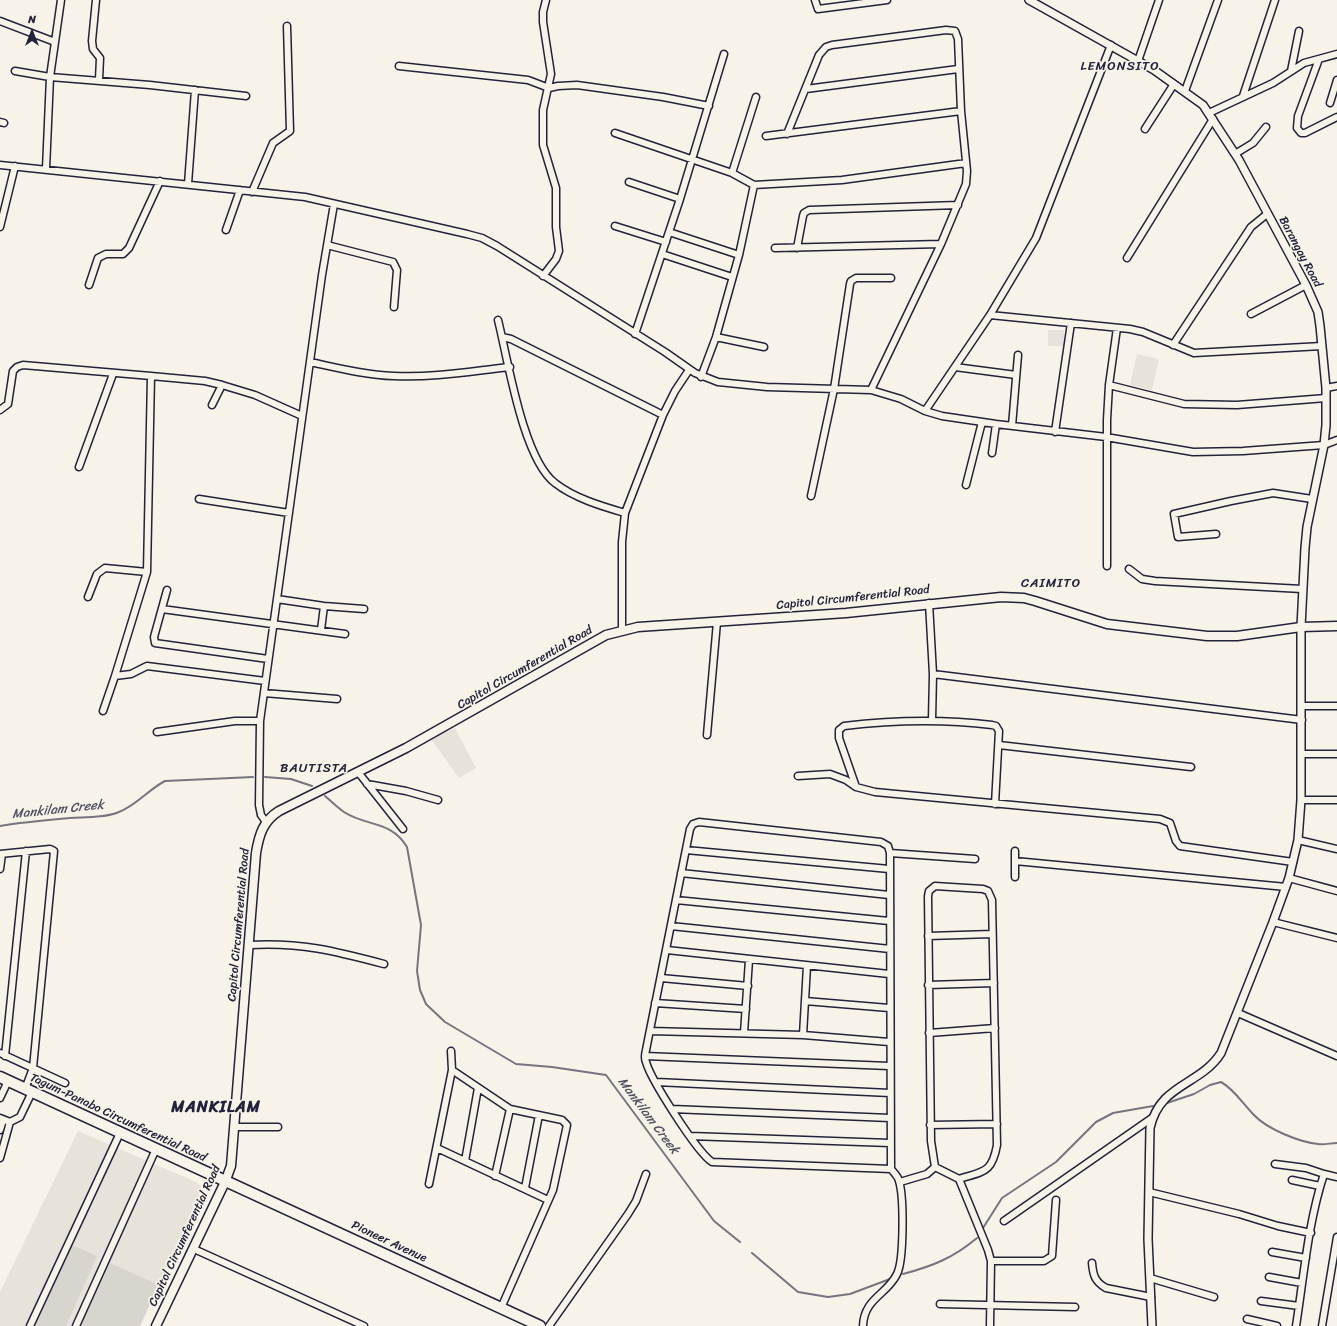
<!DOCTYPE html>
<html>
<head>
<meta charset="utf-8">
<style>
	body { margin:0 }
	#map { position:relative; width:1337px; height:1326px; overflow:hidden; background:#f7f3e8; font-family:Sriracha,sans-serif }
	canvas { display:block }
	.north { position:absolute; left:12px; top:12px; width:40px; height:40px; -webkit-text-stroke:3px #f7f3e8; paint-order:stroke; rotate:0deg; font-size:11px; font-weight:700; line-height:16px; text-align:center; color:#22223b }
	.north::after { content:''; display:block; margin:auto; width:14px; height:18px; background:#22223b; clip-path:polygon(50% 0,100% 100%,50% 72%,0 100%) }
</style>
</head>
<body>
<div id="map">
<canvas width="1337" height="1326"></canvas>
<div class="north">N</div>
</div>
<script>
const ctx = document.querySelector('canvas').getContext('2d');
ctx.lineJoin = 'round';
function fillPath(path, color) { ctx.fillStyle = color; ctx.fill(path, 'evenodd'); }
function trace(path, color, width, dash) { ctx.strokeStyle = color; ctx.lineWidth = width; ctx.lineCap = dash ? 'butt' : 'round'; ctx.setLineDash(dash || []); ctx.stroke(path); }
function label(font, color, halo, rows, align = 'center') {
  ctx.font = font + ' Sriracha,sans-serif'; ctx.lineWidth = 3.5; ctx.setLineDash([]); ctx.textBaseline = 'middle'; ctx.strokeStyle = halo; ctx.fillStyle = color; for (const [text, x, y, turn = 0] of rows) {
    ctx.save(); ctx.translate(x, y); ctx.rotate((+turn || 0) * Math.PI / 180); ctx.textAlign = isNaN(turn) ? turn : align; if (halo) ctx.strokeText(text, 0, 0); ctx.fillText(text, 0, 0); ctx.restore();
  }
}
const built = new Path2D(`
	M 1048,330 L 1064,330 L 1064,346 L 1048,346 Z
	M 1137,354 L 1159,359 L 1152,390 L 1130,385 Z
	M 455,728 L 476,768 L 459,778 L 431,739 Z
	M 78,1131 L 196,1182 L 201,1186 L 200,1193 L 140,1326 L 0,1326 L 0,1292 Z`);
const green = new Path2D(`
	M 72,1245 L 97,1256 L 66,1326 L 35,1326 Z
	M 110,1263 L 159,1285 L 140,1326 L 81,1326 Z`);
const stream = new Path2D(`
	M 265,777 L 291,779 L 312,786
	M 325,796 C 331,801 337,807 344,812 C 367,827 391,820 407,847 L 421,925 L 417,971 L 420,990 L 426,1004 L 445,1022 L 516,1064 L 552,1067 L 606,1075 L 714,1221 L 740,1242
	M 0,826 C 23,822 47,820 70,818 C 86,817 104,818 119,812 C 137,805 149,789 165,781 L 253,777
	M 1164,1104 L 1194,1094 L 1210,1085 L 1221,1082 C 1234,1089 1243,1104 1254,1115 C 1267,1129 1299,1142 1318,1144 C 1324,1145 1331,1143 1337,1143
	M 983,1228 L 1002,1198 L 1056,1162 L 1096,1122 L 1113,1113 L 1153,1106
	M 752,1253 L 798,1292 L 828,1297 L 850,1294 L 890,1279
	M 903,1274 C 933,1266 953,1258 977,1238`);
const minor = new Path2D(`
	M 96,0 L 92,41 L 93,49 L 100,58 L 99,80
	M 815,0 L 818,9 L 887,0
	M 0,21 L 55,42
	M 1319,59 L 1298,116 L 1297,128 L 1301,133 L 1305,133 L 1337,117
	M 1138,61 L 1159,0
	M 399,66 L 528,80 L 549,88 L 558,86 L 577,85 L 663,97 L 709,106
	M 15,71 L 50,77 L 150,85 L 246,96
	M 1291,71 L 1299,31
	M 806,89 L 958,69
	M 1185,91 L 1218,0
	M 1243,96 L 1275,0
	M 1330,103 L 1337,80
	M 1209,113 L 1273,83 L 1304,63 L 1337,54
	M 0,122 L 4,123
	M 1145,129 L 1174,84
	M 615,133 L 732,173 L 754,185 L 842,180 L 966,163
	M 787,134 L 819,55 L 826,47 L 832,45 L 946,30 L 955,31 L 958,39 L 961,111 L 967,171 L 966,184 L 941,244 L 871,390
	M 766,136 L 961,111
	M 1235,154 L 1253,143 L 1266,127
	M 0,165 L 305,197 L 467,234 L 482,238 L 497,246 L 665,352 L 695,373 L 718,382 L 767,387 L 871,390 L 901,399 L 925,411 L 942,416 L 996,424 L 1106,437 L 1193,452 L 1243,451 L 1324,445 L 1337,440
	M 46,169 L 50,77 L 61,0
	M 732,173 L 756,97
	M 629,182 L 680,199
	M 188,184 L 195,90
	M 252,192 L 273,143 L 290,131 L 287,26
	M 615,226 L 666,242
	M 0,227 L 15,166
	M 226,230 L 240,190
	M 669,232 L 739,255
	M 327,245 L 393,262 L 397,270 L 394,307
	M 775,248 L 941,244
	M 797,248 L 803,216 L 804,213 L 809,210 L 958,205
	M 662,254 L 732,277
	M 1127,258 L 1213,119
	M 543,276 L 556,259 L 559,251 L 556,227 L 556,188 L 543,145 L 543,110 L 551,74 L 543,22 L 543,12 L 546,0
	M 89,285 L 98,258 L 106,254 L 123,254 L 129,248 L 160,181
	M 1251,314 L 1306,285
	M 990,315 L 1130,329 L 1143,332 L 1194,353 L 1322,346
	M 498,320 C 508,360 523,459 555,483 C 574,498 601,506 625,513
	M 635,334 L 680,199 L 724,54
	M 502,337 L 511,339 L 663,415
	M 716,337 L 764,347
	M 1173,345 L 1251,227 L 1267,214
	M 310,362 C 338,368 366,375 394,376 C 433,378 472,371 510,367
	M 955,367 L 1016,375
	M 151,376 L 205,381 L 222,385
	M 701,377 L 716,337 L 739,255 L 754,185
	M 1109,385 L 1184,404 L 1237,405 L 1326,398
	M 1326,388 L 1337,386
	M 212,405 L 222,385 L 255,395 L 302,416
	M 0,410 L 8,404 L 13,371 L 17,367 L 23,365 L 151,376 L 147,572 L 115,676
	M 925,411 L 990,315 L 1036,238 L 1111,45
	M 1012,426 L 1018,355
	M 1055,432 L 1071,323
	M 992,453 L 996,424
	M 79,467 L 113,374
	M 966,485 L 982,422
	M 811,496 L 834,389 L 850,284 L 851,281 L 856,278 L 891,278
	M 199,499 L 289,513
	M 1216,534 L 1178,537 L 1174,514 L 1231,501 L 1273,493 L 1312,499
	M 1107,566 L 1107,420 L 1109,385 L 1117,328
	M 1129,569 L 1142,579 L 1155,581 L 1302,589
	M 167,590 L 154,637 L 155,643 L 268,659
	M 88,597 L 97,574 L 105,568 L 147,572
	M 277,599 L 324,606 L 364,609
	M 929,603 L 933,674 L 932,720
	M 162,609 L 345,634
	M 321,630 L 324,606
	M 622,630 L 622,542 L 625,513 L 663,415 L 675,391 L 689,370
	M 933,674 L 1302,720
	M 264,693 L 337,699
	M 1302,706 L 1337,706
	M 103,711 L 115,676 L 131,674 L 147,666 L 265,681
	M 157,732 L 235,721 L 260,721
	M 707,735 L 717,622
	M 999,745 L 1191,767
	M 1302,754 L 1337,754
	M 358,772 L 403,829
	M 798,776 L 830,774 L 846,780 L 856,787 L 875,792 L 1160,819 L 1170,823 L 1176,841 L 1180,846 L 1293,862
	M 367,784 L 406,791 L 438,800
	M 856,787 L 839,738 L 839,730 L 844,726 C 894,720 942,719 992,725 L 996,726 L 999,731 L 995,804
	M 1301,800 L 1337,800
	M 266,822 L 261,815 L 259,805 L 260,721 L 322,275 L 334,204
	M 1298,840 L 1337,849
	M 686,850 L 889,869
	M 890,853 L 975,859
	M 0,854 L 50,849 L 54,851 L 33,1068 L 25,1089
	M 1015,861 L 1286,887
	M 0,869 L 2,854
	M 681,873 L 889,895
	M 1015,877 L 1015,851
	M 1289,878 L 1337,891
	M 676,900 L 889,921
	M 1273,922 L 1337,938
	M 671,926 L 890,949
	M 928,936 L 992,934
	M 249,945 C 300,942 335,951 384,964
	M 667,950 L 889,974
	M 661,978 L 748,986
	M 928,985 L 994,983
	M 805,1001 L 889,1008
	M 655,1003 L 746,1009
	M 1238,1013 L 1337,1056
	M 650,1031 L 803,1035 L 889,1042
	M 744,1033 L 749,960
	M 929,1033 L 995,1028
	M 803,1035 L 807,966
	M 0,1053 L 65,1083
	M 5,1056 L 26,851
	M 645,1056 L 889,1066
	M 452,1070 L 510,1109 L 562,1120 L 567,1125 L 553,1190 L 501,1308
	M 656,1082 L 890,1093
	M 0,1098 L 8,1081
	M 672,1109 L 890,1118
	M 0,1118 L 10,1122 L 20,1117 L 32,1092
	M 930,1125 L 997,1124
	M 235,1127 L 278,1127
	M 0,1130 L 3,1120
	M 690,1136 L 890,1143
	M 437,1148 L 548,1200
	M 0,1158 L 10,1122
	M 465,1161 L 478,1088
	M 1275,1164 L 1306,1168 L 1324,1174
	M 935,1167 L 931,1141 L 928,896 L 929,891 L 935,886 L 983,889 L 988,891 L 992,900 L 997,1145 C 992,1173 984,1171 959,1179
	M 935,1167 L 959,1179 L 988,1250 L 991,1261 L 990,1326
	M 495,1176 L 510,1109
	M 1292,1180 L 1320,1186
	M 900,1182 L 927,1174 L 935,1167
	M 429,1184 L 452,1070 L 451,1051
	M 525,1188 L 539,1115
	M 1149,1192 L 1239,1214 L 1278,1226 L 1311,1233
	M 1004,1221 L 1152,1118
	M 194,1249 L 364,1326
	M 1272,1252 L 1306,1258
	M 991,1261 L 1044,1261 L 1052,1256 L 1056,1200
	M 1092,1263 C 1093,1275 1095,1282 1106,1288 L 1151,1297
	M 1269,1277 L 1302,1283
	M 1150,1278 L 1214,1297
	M 1261,1301 L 1299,1306
	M 940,1304 L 1075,1307
	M 1247,1319 L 1277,1326
	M 30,1326 L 120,1133
	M 76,1326 L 156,1149
	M 549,1326 L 628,1214 L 636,1201 L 646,1174
	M 863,1326 C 864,1298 887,1295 897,1274 C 904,1260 904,1197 899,1181 C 898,1176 894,1173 891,1169 L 712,1162 C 697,1152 651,1080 646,1062 C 644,1058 645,1054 646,1050 L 690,829 L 693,824 L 699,822 L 881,842 L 888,846 L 890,853 L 891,1169
	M 1296,1326 C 1304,1275 1308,1223 1324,1174 L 1337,1177
	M 1322,1326 L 1337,1237`);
const tertiary = new Path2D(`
	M 1029,0 L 1154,70 L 1203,105 L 1239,160 L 1306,285 L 1318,312 L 1320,326 L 1326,388 L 1326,425 L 1324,445 L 1307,527 L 1305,548 L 1301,627 L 1301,800 L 1298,840 L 1289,878 L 1273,922 L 1221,1053 C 1200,1086 1160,1083 1150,1128 L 1148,1239 L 1152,1326`);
const secondary = new Path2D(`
	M 156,1326 L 225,1182 L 231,1166 L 256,853 C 259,835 263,821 279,811 L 406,748 L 606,635 L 638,627 L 846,613 L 1001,597 L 1024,598 L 1035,601 L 1107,624 L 1207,636 L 1237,636 L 1301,627 L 1337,626`);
const trunk = new Path2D(`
	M 0,1077 L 540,1326`);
const streetNames = [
	["Barangay Road",1300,252,62],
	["Capitol Circumferential Road",853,598,-6],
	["Capitol Circumferential Road",525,668,-30],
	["Capitol Circumferential Road",239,925,-85],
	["Tagum-Panabo Circumferential Road",118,1118,25],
	["Capitol Circumferential Road",185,1236,-65],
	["Pioneer Avenue",389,1242,25]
];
const neighbourhoodNames = [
	["LEMONSITO",1120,67],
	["CAIMITO",1051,584],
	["BAUTISTA",314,769]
];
const waterNames = [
	["Mankilam Creek",58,810,-6],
	["Mankilam Creek",648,1116,53]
];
const districtNames = [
	["MANKILAM",216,1108]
];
fillPath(built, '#e7e3db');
fillPath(green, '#d8d5cf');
trace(stream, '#76747f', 2);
trace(minor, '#22223b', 9);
trace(tertiary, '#22223b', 10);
trace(secondary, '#22223b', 11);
trace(trunk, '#22223b', 13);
trace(minor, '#f7f3e8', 6);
trace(tertiary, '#f7f3e8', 7);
trace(secondary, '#f7f3e8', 8);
trace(trunk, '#f7f3e8', 10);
label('12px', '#22223b', '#f7f3e8', streetNames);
ctx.letterSpacing = '1px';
label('13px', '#22223b', '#f7f3e8', neighbourhoodNames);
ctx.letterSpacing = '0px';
label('italic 13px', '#535263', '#f7f3e8', waterNames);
ctx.letterSpacing = '1px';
label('bold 16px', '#22223b', '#f7f3e8', districtNames);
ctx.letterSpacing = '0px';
</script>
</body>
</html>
